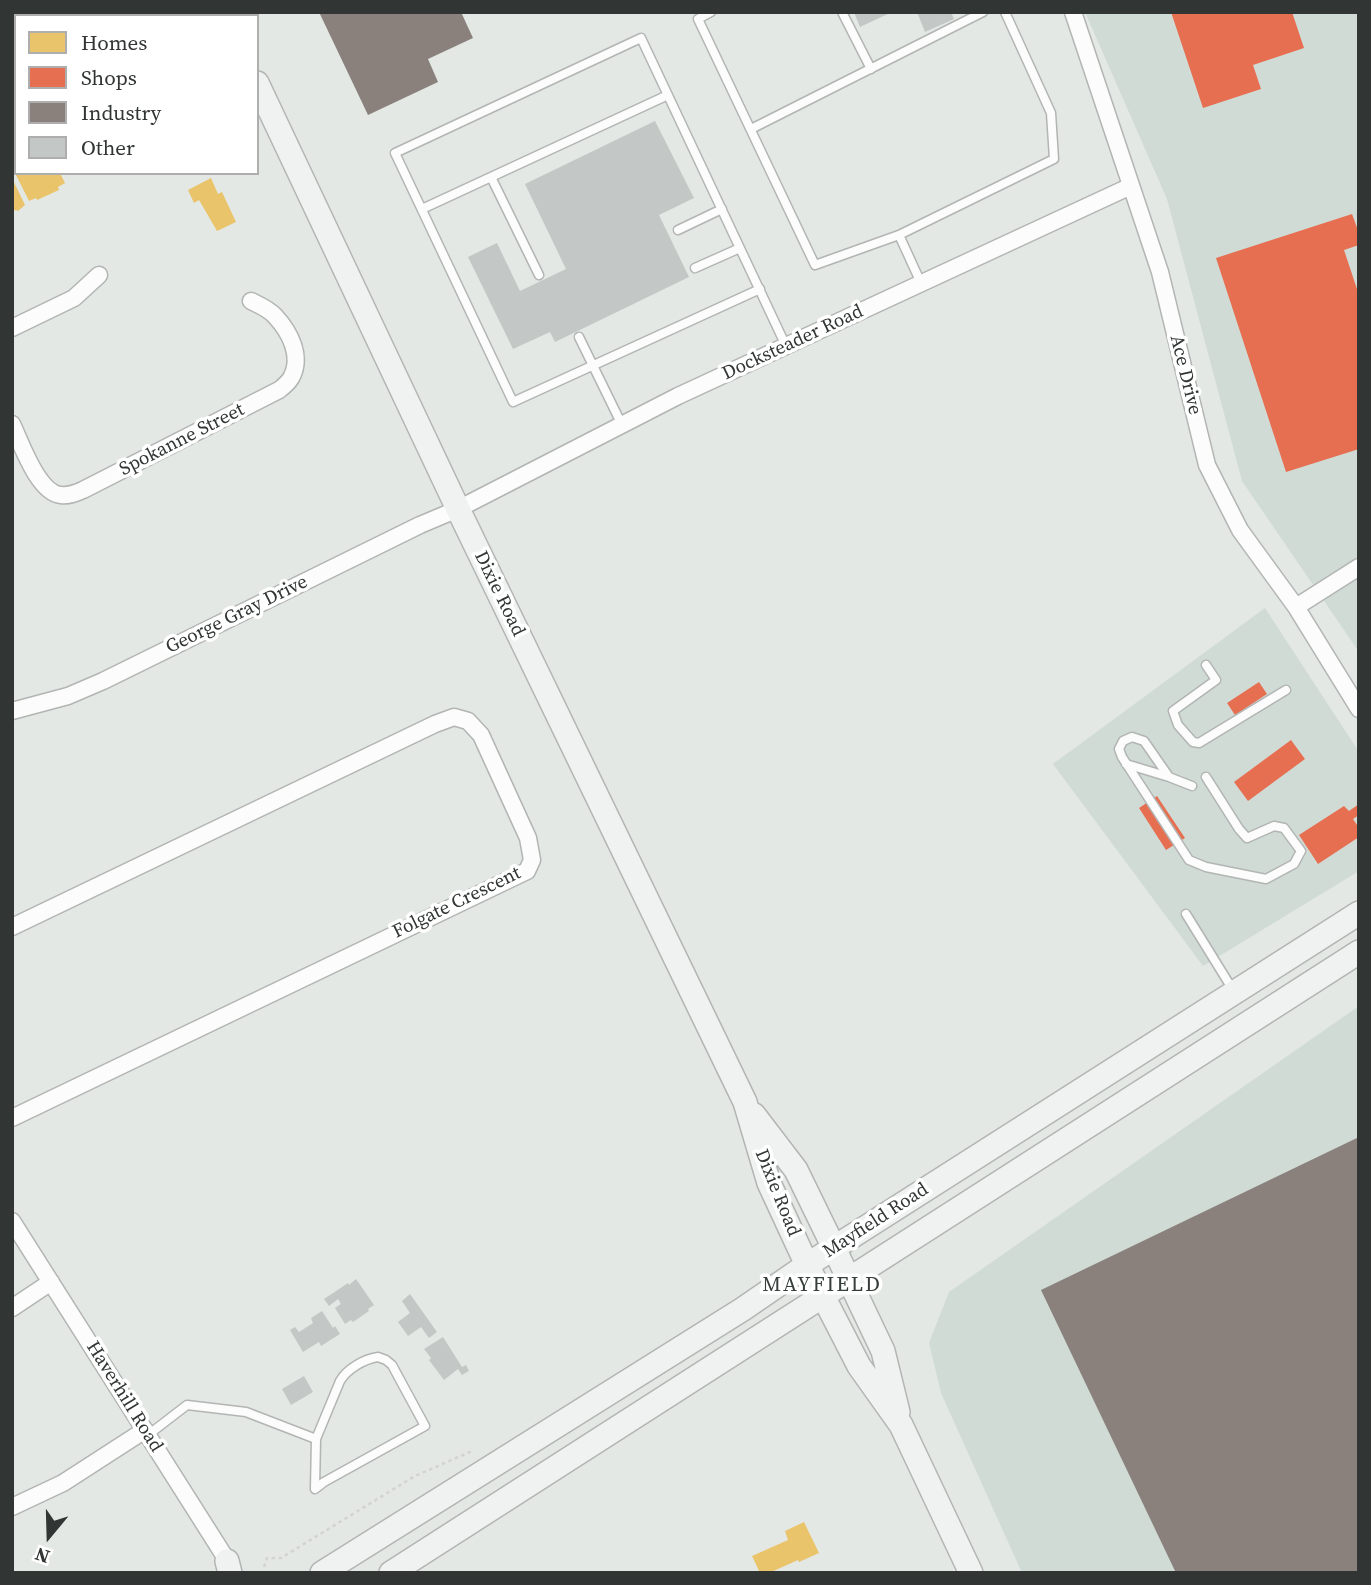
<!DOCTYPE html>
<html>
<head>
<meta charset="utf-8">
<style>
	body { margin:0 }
	#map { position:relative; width:1371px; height:1585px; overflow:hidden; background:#e3e8e5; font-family:"Source Serif 4",serif }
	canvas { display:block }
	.frame { position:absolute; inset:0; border:14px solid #313533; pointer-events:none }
	.legend { position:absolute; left:14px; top:14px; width:245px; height:161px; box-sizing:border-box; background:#fff; border:2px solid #adaead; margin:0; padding:9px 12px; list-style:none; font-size:21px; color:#313533 }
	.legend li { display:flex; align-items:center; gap:14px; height:35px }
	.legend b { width:35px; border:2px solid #adaead }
	.north { position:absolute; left:14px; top:1501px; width:70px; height:70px; -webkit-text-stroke:5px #fff; paint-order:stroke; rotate:199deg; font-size:19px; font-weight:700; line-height:28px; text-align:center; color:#313533 }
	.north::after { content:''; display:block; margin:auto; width:24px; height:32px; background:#313533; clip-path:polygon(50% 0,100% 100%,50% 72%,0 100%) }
</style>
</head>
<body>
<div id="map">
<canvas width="1371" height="1585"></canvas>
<div class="frame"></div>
<ul class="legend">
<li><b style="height:19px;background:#e9c46a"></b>Homes</li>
<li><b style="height:19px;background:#e76f51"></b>Shops</li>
<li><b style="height:19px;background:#8a817c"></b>Industry</li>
<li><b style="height:19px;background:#c3c7c5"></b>Other</li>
</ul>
<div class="north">N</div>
</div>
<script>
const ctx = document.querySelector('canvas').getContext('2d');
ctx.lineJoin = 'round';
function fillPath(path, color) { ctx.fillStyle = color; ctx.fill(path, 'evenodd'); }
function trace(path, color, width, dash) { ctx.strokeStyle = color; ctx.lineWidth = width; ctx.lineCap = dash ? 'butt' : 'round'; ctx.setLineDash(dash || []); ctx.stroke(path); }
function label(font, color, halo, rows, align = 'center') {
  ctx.font = font + ' "Source Serif 4",serif'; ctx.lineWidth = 7; ctx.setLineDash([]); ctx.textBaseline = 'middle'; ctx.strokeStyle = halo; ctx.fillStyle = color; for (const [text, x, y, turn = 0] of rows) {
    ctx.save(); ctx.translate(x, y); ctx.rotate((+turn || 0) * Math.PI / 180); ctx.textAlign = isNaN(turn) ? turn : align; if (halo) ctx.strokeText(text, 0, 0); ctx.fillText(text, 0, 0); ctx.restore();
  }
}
const built = new Path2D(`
	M 1085,12 L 1359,12 L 1359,652 L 1242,481 L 1167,199 Z
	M 1265,608 L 1359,752 L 1359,871 L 1203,966 L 1053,764 Z
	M 1359,1006 L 1359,1573 L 1022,1573 L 941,1393 L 929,1343 L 949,1292 Z`);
const homes = new Path2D(`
	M 16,57 L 16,103 L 12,104 L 12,58 Z
	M 16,165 L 16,173 L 60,173 L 65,183 L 58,187 L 59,190 L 37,200 L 36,198 L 29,201 L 12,167 Z
	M 12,178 L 25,205 L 18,211 L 16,210 L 12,211 Z
	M 211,178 L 218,194 L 222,192 L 236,222 L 217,231 L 199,200 L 194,203 L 188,190 Z
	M 804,1522 L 819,1553 L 799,1562 L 798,1560 L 769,1573 L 760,1573 L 752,1556 L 788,1540 L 785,1531 Z`);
const shops = new Path2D(`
	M 1171,12 L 1292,12 L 1304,48 L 1253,65 L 1261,89 L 1203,108 Z
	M 1352,214 L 1359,233 L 1359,245 L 1344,250 L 1359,295 L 1359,449 L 1286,472 L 1216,258 Z
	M 1259,682 L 1267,694 L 1235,715 L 1227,703 Z
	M 1291,740 L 1305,759 L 1248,801 L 1234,782 Z
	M 1157,796 L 1185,838 L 1166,850 L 1139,808 Z
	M 1359,804 L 1359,815 L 1353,819 L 1359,828 L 1359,837 L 1318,864 L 1299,835 L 1344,806 L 1349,811 Z`);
const industry = new Path2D(`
	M 319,12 L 461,12 L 473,38 L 428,59 L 438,82 L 368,115 Z
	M 1359,1137 L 1359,1573 L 1176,1573 L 1041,1290 Z`);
const building = new Path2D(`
	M 854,12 L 892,12 L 860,27 Z
	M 917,12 L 951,12 L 954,19 L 925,32 Z
	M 655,121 L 694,198 L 659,215 L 689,277 L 555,342 L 550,332 L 513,349 L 468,257 L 497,243 L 520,291 L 566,269 L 525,184 Z
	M 356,1279 L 374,1305 L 368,1309 L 369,1311 L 353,1322 L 351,1320 L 345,1324 L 335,1308 L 341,1304 L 338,1299 L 329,1306 L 324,1299 L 348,1283 L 349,1285 Z
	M 410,1294 L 437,1332 L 429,1338 L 421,1327 L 408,1336 L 398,1322 L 410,1313 L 402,1301 Z
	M 322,1311 L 333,1328 L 335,1326 L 340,1334 L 321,1346 L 319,1342 L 303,1352 L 290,1330 L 295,1327 L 299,1332 L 313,1323 L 311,1318 Z
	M 443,1337 L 462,1367 L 466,1365 L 469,1371 L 462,1375 L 458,1369 L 444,1380 L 429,1360 L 431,1358 L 424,1349 Z
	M 304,1376 L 313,1392 L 291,1405 L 282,1389 Z`);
const path = new Path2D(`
	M 264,1567 L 267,1558 L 281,1558 L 415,1476 L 472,1451`);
const lane = new Path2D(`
	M 711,12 L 698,19 L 815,265 L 899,235 L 1054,159 L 1051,113 L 1005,12
	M 842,12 L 871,69
	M 12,15 L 17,12
	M 751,129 L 983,12
	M 491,177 L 539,275
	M 422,209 L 668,95
	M 678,230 L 722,209
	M 899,235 L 921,283
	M 695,268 L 740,248
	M 760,289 L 513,402 L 395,153 L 641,38 L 786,346
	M 579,337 L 622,425
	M 1206,665 L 1216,680 L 1173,711 L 1178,725 L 1193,742 L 1199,743 L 1286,690
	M 1126,764 L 1169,777
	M 1192,786 L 1169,777 L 1144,741 L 1132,737 L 1123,741 L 1119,749 L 1122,757 L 1189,860 L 1206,867 L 1266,879 L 1294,864 L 1301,851 L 1284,828 L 1274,826 L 1247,838 L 1239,829 L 1206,777
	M 1186,914 L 1233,990
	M 378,1357 L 386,1360 L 392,1365 L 425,1426 L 324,1482 L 315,1489 L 316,1439 L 340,1381 C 347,1369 364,1359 378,1357 Z
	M 148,1435 L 187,1405 L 246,1412 L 316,1439`);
const street = new Path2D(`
	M 29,12 L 30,16
	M 1073,12 L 1160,272 L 1207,465 L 1240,530 L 1296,607 L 1359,709
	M 12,137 L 16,135
	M 12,328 L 74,298 L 99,275
	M 12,424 C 21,443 38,493 61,495 C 69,496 76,493 83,490 L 279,390 C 283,387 288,383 291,378 C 303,357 290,332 275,316 C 269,309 259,305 251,301
	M 1296,607 L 1359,567
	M 12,711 L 68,696 L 103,681 L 420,525 L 458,509 L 678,396 L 1131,186
	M 12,927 L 435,724 L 454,717 L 468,721 L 481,735 L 528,838 L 532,860 L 527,871 L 12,1118
	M 12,1221 L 232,1568
	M 12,1308 L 51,1282
	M 12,1507 L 63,1483 L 145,1430`);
const secondary = new Path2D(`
	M 224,12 L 225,16
	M 257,83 L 458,509 L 745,1102 L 769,1183 L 807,1265 L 859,1366 L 901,1425 L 971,1573
	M 754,1115 L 796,1170 L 834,1248 L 883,1351 L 898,1412
	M 227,1561 L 230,1573
	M 322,1573 L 743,1309 L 807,1265 L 1359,913
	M 391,1573 L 1359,952`);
const streetNames = [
	["Docksteader Road",793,343,-25],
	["Ace Drive",1185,375,76],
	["Spokanne Street",182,440,-27],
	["Dixie Road",499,594,64],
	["George Gray Drive",237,615,-26],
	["Folgate Crescent",457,903,-26],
	["Dixie Road",777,1193,68],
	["Mayfield Road",876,1221,-33],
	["Haverhill Road",124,1397,58]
];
const neighbourhoodNames = [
	["MAYFIELD",822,1286]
];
fillPath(built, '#d0dbd6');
fillPath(homes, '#e9c46a');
fillPath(shops, '#e76f51');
fillPath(industry, '#8a817c');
fillPath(building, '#c3c7c5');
trace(lane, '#b2b5b3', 11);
trace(street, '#b2b5b3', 19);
trace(secondary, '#b2b5b3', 26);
trace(path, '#d2d3d2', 2.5, [3.5, 3.5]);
trace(lane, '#fbfcfb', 8);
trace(street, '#fbfcfb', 16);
trace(secondary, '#eff2f1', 23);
label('19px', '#313533', '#fff', streetNames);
ctx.letterSpacing = '2px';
label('21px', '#363e39', '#fff', neighbourhoodNames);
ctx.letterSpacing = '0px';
</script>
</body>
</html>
